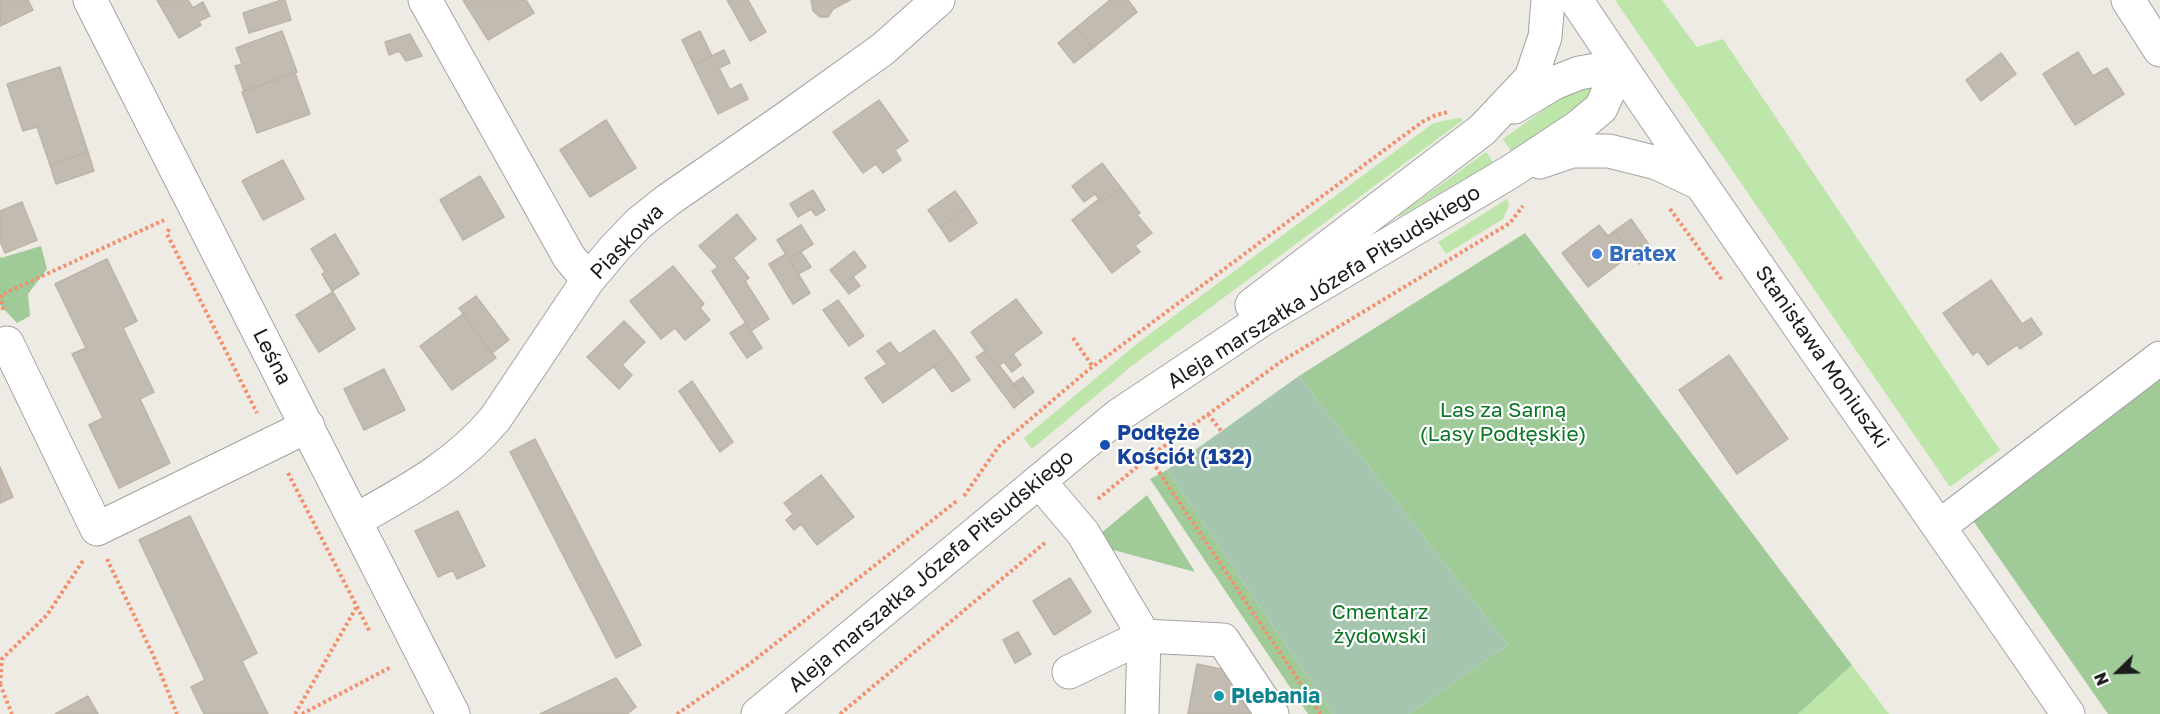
<!DOCTYPE html>
<html>
<head>
<meta charset="utf-8">
<style>
	body { margin:0 }
	#map { position:relative; width:2160px; height:714px; overflow:hidden; background:#edebe3; font-family:"Golos Text",sans-serif }
	canvas { display:block }
	.north { position:absolute; left:2088px; top:642px; width:60px; height:60px; -webkit-text-stroke:4px #fff; paint-order:stroke; rotate:247deg; font-size:16px; font-weight:700; line-height:24px; text-align:center; color:#1c1c1c }
	.north::after { content:''; display:block; margin:auto; width:21px; height:27px; background:#1c1c1c; clip-path:polygon(50% 0,100% 100%,50% 72%,0 100%) }
</style>
</head>
<body>
<div id="map">
<canvas width="2160" height="714"></canvas>
<div class="north">N</div>
</div>
<script>
const ctx = document.querySelector('canvas').getContext('2d');
ctx.lineJoin = 'round';
function fillPath(path, color) { ctx.fillStyle = color; ctx.fill(path, 'evenodd'); }
function trace(path, color, width, dash) { ctx.strokeStyle = color; ctx.lineWidth = width; ctx.lineCap = dash ? 'butt' : 'round'; ctx.setLineDash(dash || []); ctx.stroke(path); }
function label(font, color, halo, rows, align = 'center') {
  ctx.font = font + ' "Golos Text",sans-serif'; ctx.lineWidth = 4.5; ctx.setLineDash([]); ctx.textBaseline = 'middle'; ctx.strokeStyle = halo; ctx.fillStyle = color; for (const [text, x, y, turn = 0] of rows) {
    ctx.save(); ctx.translate(x, y); ctx.rotate((+turn || 0) * Math.PI / 180); ctx.textAlign = isNaN(turn) ? turn : align; if (halo) ctx.strokeText(text, 0, 0); ctx.fillText(text, 0, 0); ctx.restore();
  }
}
const grass = new Path2D(`
	M 1615,0 L 1662,0 L 1697,47 L 1723,39 L 2000,450 L 1950,487 Z
	M 1591,86 L 1595,89 L 1576,112 L 1511,151 L 1503,139 L 1563,96 Z
	M 1461,118 L 1463,120 L 1133,365 L 1032,449 L 1024,438 L 1139,342 L 1432,124 L 1447,120 Z
	M 1486,152 L 1493,162 L 1399,217 L 1399,215 Z
	M 1507,199 L 1509,205 L 1503,219 L 1446,254 L 1438,242 Z
	M 1852,665 L 1889,714 L 1798,714 Z`);
const forest = new Path2D(`
	M 1525,233 L 1852,665 L 1798,714 L 1409,714 L 1508,645 L 1299,376 Z
	M 41,246 L 47,269 L 28,294 L 30,316 L 17,323 L 0,305 L 0,256 L 1,258 Z
	M 2160,376 L 2160,714 L 2108,714 L 1974,522 L 1975,509 Z
	M 1167,470 L 1333,714 L 1308,714 L 1150,479 Z
	M 1147,495 L 1195,572 L 1106,548 L 1100,534 Z`);
const cemetery = new Path2D(`
	M 1299,376 L 1508,645 L 1409,714 L 1333,714 L 1167,470 Z`);
const building = new Path2D(`
	M 0,0 L 28,0 L 33,10 L 0,26 Z
	M 157,0 L 188,0 L 193,8 L 203,2 L 210,16 L 199,21 L 201,25 L 179,38 Z
	M 282,0 L 285,0 L 291,20 L 249,33 L 243,13 Z
	M 463,0 L 526,0 L 534,13 L 488,40 Z
	M 727,0 L 748,0 L 766,32 L 750,41 Z
	M 811,0 L 850,0 L 833,9 L 828,17 L 820,17 L 813,11 Z
	M 1110,0 L 1128,0 L 1137,12 L 1093,48 L 1076,28 Z
	M 1076,28 L 1093,48 L 1074,63 L 1058,43 Z
	M 282,31 L 297,72 L 244,91 L 235,66 L 242,64 L 236,48 Z
	M 700,31 L 712,56 L 694,65 L 682,40 Z
	M 410,34 L 422,56 L 406,61 L 399,51 L 389,55 L 385,42 Z
	M 724,50 L 730,63 L 719,68 L 730,90 L 741,84 L 748,99 L 718,114 L 694,65 Z
	M 2078,52 L 2093,76 L 2107,68 L 2124,94 L 2075,125 L 2043,74 Z
	M 2001,53 L 2016,74 L 1981,101 L 1966,80 Z
	M 60,67 L 88,152 L 50,165 L 37,127 L 23,131 L 7,84 Z
	M 295,73 L 310,114 L 257,133 L 242,92 Z
	M 879,100 L 908,141 L 895,150 L 901,160 L 883,173 L 876,164 L 863,173 L 833,132 Z
	M 606,120 L 636,168 L 590,197 L 560,150 Z
	M 88,152 L 94,171 L 56,184 L 50,165 Z
	M 283,160 L 304,199 L 263,220 L 242,181 Z
	M 1102,163 L 1121,188 L 1102,203 L 1095,194 L 1084,202 L 1072,186 Z
	M 480,176 L 504,217 L 463,240 L 440,200 Z
	M 1121,188 L 1140,213 L 1137,215 L 1152,233 L 1135,246 L 1140,252 L 1112,273 L 1072,220 L 1099,199 L 1102,203 Z
	M 813,190 L 825,210 L 816,216 L 811,209 L 798,217 L 790,204 Z
	M 955,191 L 967,208 L 940,227 L 928,210 Z
	M 22,202 L 37,240 L 5,253 L 0,241 L 0,211 Z
	M 967,208 L 977,223 L 950,242 L 940,227 Z
	M 737,214 L 756,239 L 733,258 L 749,278 L 745,281 L 769,319 L 751,331 L 712,271 L 718,267 L 699,246 Z
	M 1631,219 L 1650,246 L 1649,255 L 1639,264 L 1614,231 Z
	M 801,225 L 813,244 L 789,259 L 777,240 Z
	M 1599,225 L 1608,236 L 1614,231 L 1632,254 L 1588,287 L 1562,253 Z
	M 335,234 L 359,274 L 332,291 L 322,274 L 325,272 L 311,249 Z
	M 854,251 L 866,267 L 842,285 L 830,270 Z
	M 801,252 L 811,267 L 798,274 L 789,259 Z
	M 786,254 L 810,293 L 793,304 L 769,264 Z
	M 107,259 L 137,321 L 123,328 L 154,392 L 140,399 L 170,463 L 119,488 L 89,425 L 103,418 L 72,354 L 86,348 L 55,284 Z
	M 673,266 L 704,304 L 700,308 L 710,320 L 685,340 L 675,328 L 661,339 L 630,301 Z
	M 853,277 L 860,286 L 849,294 L 842,285 Z
	M 1991,280 L 2022,324 L 2031,318 L 2042,334 L 2020,349 L 2017,345 L 1988,365 L 1978,351 L 1973,355 L 1943,313 Z
	M 333,292 L 355,329 L 319,352 L 296,315 Z
	M 476,296 L 509,340 L 492,353 L 459,308 Z
	M 1016,299 L 1042,333 L 1013,354 L 1021,365 L 1012,372 L 1004,362 L 997,367 L 971,332 Z
	M 838,300 L 864,336 L 849,346 L 823,310 Z
	M 463,314 L 496,358 L 452,390 L 420,346 Z
	M 624,321 L 645,342 L 622,365 L 632,375 L 619,389 L 587,357 Z
	M 746,323 L 762,348 L 747,358 L 730,333 Z
	M 934,330 L 952,354 L 883,403 L 865,378 L 887,364 L 877,351 L 890,342 L 899,354 Z
	M 985,351 L 997,367 L 999,365 L 1025,399 L 1014,408 L 976,357 Z
	M 952,354 L 970,380 L 952,392 L 934,367 Z
	M 1729,355 L 1788,439 L 1737,474 L 1679,390 Z
	M 384,369 L 405,410 L 364,430 L 344,389 Z
	M 1023,377 L 1034,392 L 1025,399 L 1013,384 Z
	M 692,381 L 733,442 L 720,452 L 679,391 Z
	M 535,439 L 641,645 L 616,658 L 510,452 Z
	M 0,467 L 13,497 L 0,503 Z
	M 821,475 L 854,517 L 817,545 L 801,524 L 794,530 L 786,520 L 793,514 L 784,503 Z
	M 458,511 L 485,566 L 457,579 L 453,570 L 438,577 L 415,531 Z
	M 190,516 L 257,653 L 242,661 L 268,714 L 204,714 L 191,687 L 205,680 L 139,540 Z
	M 1070,578 L 1091,612 L 1054,635 L 1033,601 Z
	M 1018,632 L 1031,654 L 1015,663 L 1003,640 Z
	M 1197,664 L 1240,673 L 1253,714 L 1188,714 Z
	M 616,678 L 636,707 L 627,714 L 540,714 Z
	M 88,696 L 98,714 L 55,714 Z`);
const path = new Path2D(`
	M 1670,209 L 1722,280
	M 169,229 L 167,234 L 257,413
	M 3,310 L 1,295 L 164,220
	M 1073,338 L 1093,367
	M 1208,414 L 1222,432
	M 1149,457 L 1321,714
	M 288,473 L 370,632
	M 964,496 L 999,446 L 1087,371 L 1422,122 L 1436,115 L 1448,112
	M 1098,499 L 1149,457 L 1282,361 L 1510,223 L 1523,206
	M 107,559 L 154,657 L 177,714
	M 0,684 L 2,659 L 47,615 L 84,559
	M 0,684 L 12,714
	M 295,714 L 356,608
	M 302,714 L 391,667
	M 677,714 L 748,665 L 958,500
	M 840,714 L 1046,542`);
const minor = new Path2D(`
	M 90,0 L 453,714
	M 425,0 L 569,257 L 588,280
	M 1576,0 C 1736,240 1905,475 2068,714
	M 2128,0 L 2160,50
	M 1514,107 L 1554,83 L 1579,73 L 1620,66
	M 1540,162 L 1572,151 L 1609,151 L 1657,163 L 1697,182
	M 1252,305 L 1482,130 L 1531,78 L 1545,37 L 1548,0
	M 0,346 L 7,343 L 97,529 L 308,426
	M 1039,481 L 1083,533 L 1144,636 L 1142,714
	M 356,520 C 409,490 455,466 495,419 L 588,280 L 615,248 L 639,223 L 668,200 L 788,117 L 883,49 L 938,0
	M 1940,526 L 2160,358
	M 1069,672 L 1144,636 L 1223,640 L 1272,714
	M 758,714 L 1119,415 L 1263,319 L 1510,172 L 1578,127 L 1601,108 L 1620,66`);
const markers = [
	[1597,254,6,"#3f7fe0"],
	[1105,445,6,"#1a4fb4"],
	[1219,696,6,"#0f9aa8"]
];
const streetNames = [
	["Piaskowa",627,242,-46],
	["Aleja marszałka Józefa Piłsudskiego",1324,287,-32],
	["Leśna",272,357,63],
	["Stanisława Moniuszki",1822,357,55],
	["Aleja marszałka Józefa Piłsudskiego",931,571,-40]
];
const shopNames = [
	["Bratex",1609,254]
];
const parkNames = [
	["Las za Sarną",1503,410],
	["(Lasy Podłęskie)",1503,434],
	["Cmentarz",1380,612],
	["żydowski",1380,636]
];
const transitNames = [
	["Podłęże",1117,433],
	["Kościół (132)",1117,457]
];
const cultureNames = [
	["Plebania",1231,696]
];
fillPath(grass, '#bee6aa');
fillPath(forest, '#a0cb99');
fillPath(cemetery, '#a5c5af');
fillPath(building, '#c2bbb2');
trace(building, '#beb4a6', 1.5);
trace(minor, '#a3a3a3', 35);
trace(path, '#f48f6d', 4, [3, 3]);
trace(minor, '#fff', 33);
for (const [x, y, r, color] of markers) { const dot = new Path2D(); dot.arc(x, y, r, 0, 2 * Math.PI); ctx.fillStyle = color; ctx.fill(dot); trace(dot, '#fff', 2); }
label('21px', '#1c1c1c', '#fff', streetNames);
label('bold 21px', '#366cbe', '#fff', shopNames, 'left');
label('21px', '#0f7627', '#fff', parkNames);
label('bold 21px', '#164399', '#fff', transitNames, 'left');
label('bold 21px', '#0d838f', '#fff', cultureNames, 'left');
</script>
</body>
</html>
